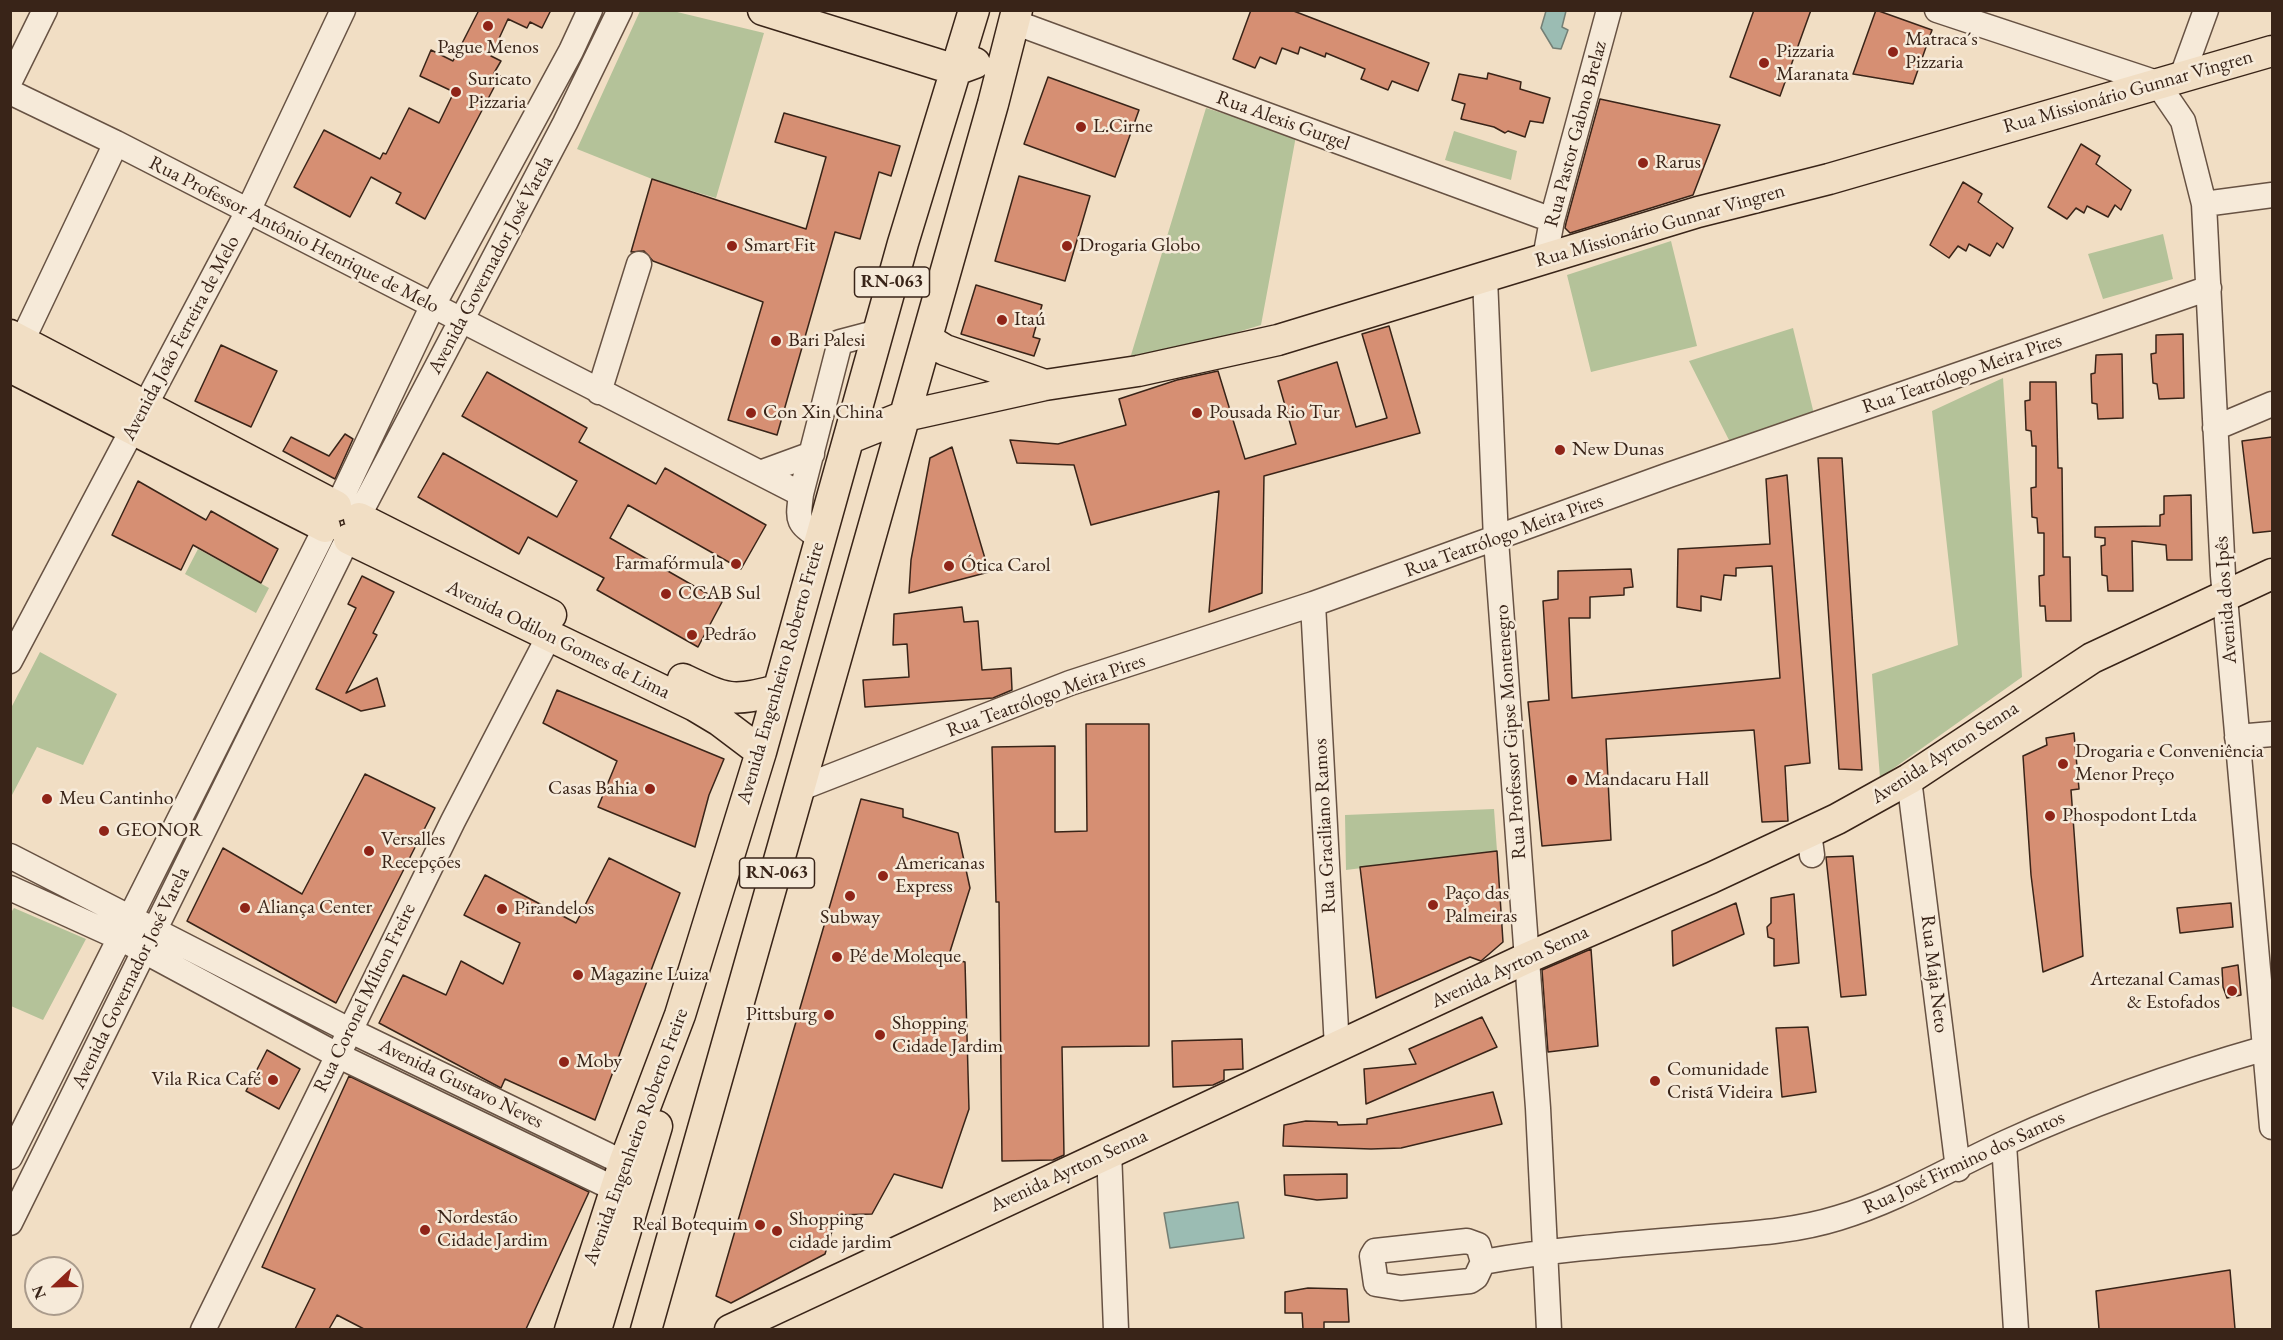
<!DOCTYPE html>
<html>
<head>
<meta charset="utf-8">
<style>
	body { margin:0 }
	#map { position:relative; width:2283px; height:1340px; overflow:hidden; background:#f1dec4; font-family:"EB Garamond",serif }
	canvas { display:block }
	.frame { position:absolute; inset:0; border:12px solid #392418; pointer-events:none }
	.north { position:absolute; left:24px; top:1256px; width:60px; height:60px; box-sizing:border-box; background:#f6ead9; border:2px solid #aa9b8c; border-radius:50%; rotate:248deg; font-size:16px; font-weight:700; line-height:24px; text-align:center; color:#392418 }
	.north::after { content:''; display:block; margin:auto; width:21px; height:27px; background:#8f2418; clip-path:polygon(50% 0,100% 100%,50% 72%,0 100%) }
</style>
</head>
<body>
<div id="map">
<canvas width="2283" height="1340"></canvas>
<div class="frame"></div>
<div class="north">N</div>
</div>
<script>
const ctx = document.querySelector('canvas').getContext('2d');
ctx.lineJoin = 'round';
function fillPath(path, color) { ctx.fillStyle = color; ctx.fill(path, 'evenodd'); }
function trace(path, color, width, dash) { ctx.strokeStyle = color; ctx.lineWidth = width; ctx.lineCap = dash ? 'butt' : 'round'; ctx.setLineDash(dash || []); ctx.stroke(path); }
function label(font, color, halo, rows, align = 'center') {
  ctx.font = font + ' "EB Garamond",serif'; ctx.lineWidth = 5; ctx.setLineDash([]); ctx.textBaseline = 'middle'; ctx.strokeStyle = halo; ctx.fillStyle = color; for (const [text, x, y, turn = 0] of rows) {
    ctx.save(); ctx.translate(x, y); ctx.rotate((+turn || 0) * Math.PI / 180); ctx.textAlign = isNaN(turn) ? turn : align; if (halo) ctx.strokeText(text, 0, 0); ctx.fillText(text, 0, 0); ctx.restore();
  }
}
const green = new Path2D(`
	M 640,11 L 673,11 L 764,33 L 716,198 L 652,179 L 577,149 Z
	M 1206,108 L 1296,136 L 1261,325 L 1128,365 Z
	M 1454,131 L 1517,151 L 1511,180 L 1445,160 Z
	M 2163,234 L 2173,279 L 2103,299 L 2088,254 Z
	M 1671,241 L 1697,346 L 1591,372 L 1567,275 Z
	M 1793,328 L 1814,414 L 1730,442 L 1689,361 Z
	M 2003,378 L 2022,677 L 1880,778 L 1872,674 L 1958,645 L 1932,411 Z
	M 198,549 L 269,588 L 256,613 L 185,574 Z
	M 40,652 L 117,694 L 83,765 L 37,747 L 11,797 L 11,708 Z
	M 1494,809 L 1497,851 L 1346,870 L 1345,815 Z
	M 14,908 L 86,939 L 43,1020 L 11,1006 L 10,914 Z`);
const water = new Path2D(`
	M 1546,11 L 1566,11 L 1562,27 L 1568,30 L 1561,49 L 1553,48 L 1541,28 Z
	M 1238,1202 L 1244,1238 L 1170,1248 L 1164,1213 Z`);
const building = new Path2D(`
	M 479,10 L 551,10 L 542,28 L 530,22 L 527,28 L 508,19 L 491,56 L 501,61 L 494,73 L 500,76 L 425,219 L 396,203 L 401,193 L 371,177 L 350,217 L 294,187 L 324,130 L 380,159 L 383,153 L 386,154 L 409,108 L 439,123 L 454,92 L 420,76 L 431,50 L 453,61 Z
	M 1251,10 L 1291,10 L 1429,63 L 1418,91 L 1392,81 L 1388,90 L 1361,79 L 1365,69 L 1326,53 L 1325,57 L 1300,47 L 1298,54 L 1282,48 L 1276,64 L 1260,57 L 1255,68 L 1233,59 Z
	M 1754,10 L 1811,10 L 1780,96 L 1730,77 Z
	M 1876,10 L 1932,30 L 1913,84 L 1853,74 Z
	M 1488,73 L 1521,82 L 1520,89 L 1550,98 L 1543,123 L 1530,121 L 1525,137 L 1508,131 L 1505,133 L 1494,127 L 1461,119 L 1465,104 L 1452,100 L 1459,74 L 1487,79 Z
	M 1048,77 L 1139,110 L 1115,177 L 1024,144 Z
	M 1600,99 L 1720,125 L 1693,195 L 1570,233 L 1565,228 L 1566,223 Z
	M 784,113 L 900,146 L 891,176 L 879,172 L 860,239 L 835,232 L 777,435 L 728,420 L 763,302 L 653,261 L 644,251 L 631,252 L 652,179 L 806,229 L 826,157 L 775,142 Z
	M 2081,144 L 2100,156 L 2096,164 L 2131,190 L 2121,210 L 2115,205 L 2108,217 L 2087,206 L 2084,213 L 2076,208 L 2067,219 L 2048,207 Z
	M 1019,176 L 1090,196 L 1065,281 L 995,261 Z
	M 1963,182 L 1982,194 L 1978,202 L 2013,228 L 2003,248 L 1997,243 L 1990,256 L 1969,244 L 1966,251 L 1958,246 L 1949,258 L 1930,245 Z
	M 976,285 L 1042,305 L 1033,337 L 1040,339 L 1034,356 L 961,334 Z
	M 1389,326 L 1420,433 L 1264,476 L 1262,593 L 1209,612 L 1219,491 L 1091,525 L 1074,465 L 1017,463 L 1010,440 L 1058,444 L 1126,425 L 1119,399 L 1177,380 L 1218,371 L 1245,459 L 1296,444 L 1278,381 L 1337,362 L 1356,427 L 1387,418 L 1362,334 Z
	M 2183,334 L 2184,398 L 2159,399 L 2157,384 L 2153,383 L 2151,354 L 2156,353 L 2156,335 Z
	M 221,345 L 277,371 L 251,427 L 195,401 Z
	M 2122,354 L 2123,418 L 2098,419 L 2097,404 L 2092,403 L 2091,374 L 2095,373 L 2096,355 Z
	M 487,372 L 587,428 L 579,442 L 656,484 L 665,468 L 766,525 L 741,569 L 628,505 L 610,538 L 722,602 L 698,647 L 597,590 L 604,578 L 528,537 L 519,554 L 418,497 L 443,453 L 557,517 L 577,481 L 462,416 Z
	M 2030,382 L 2056,382 L 2058,468 L 2062,468 L 2063,557 L 2070,557 L 2071,621 L 2046,621 L 2045,606 L 2040,606 L 2039,576 L 2044,575 L 2044,533 L 2038,533 L 2037,518 L 2032,517 L 2031,488 L 2036,487 L 2036,446 L 2032,446 L 2031,431 L 2026,430 L 2025,401 L 2030,400 Z
	M 345,434 L 353,439 L 335,479 L 283,451 L 291,437 L 329,456 Z
	M 2272,437 L 2272,531 L 2253,533 L 2242,441 Z
	M 952,447 L 989,572 L 909,593 L 911,560 L 930,458 Z
	M 1818,458 L 1842,458 L 1862,770 L 1839,769 Z
	M 1787,475 L 1810,763 L 1785,766 L 1788,821 L 1762,822 L 1754,730 L 1606,739 L 1611,840 L 1542,846 L 1528,702 L 1549,700 L 1543,601 L 1558,599 L 1558,571 L 1631,569 L 1633,587 L 1624,588 L 1624,595 L 1590,597 L 1590,618 L 1569,618 L 1572,698 L 1780,678 L 1772,566 L 1736,568 L 1736,576 L 1724,575 L 1721,600 L 1701,596 L 1701,611 L 1677,607 L 1678,549 L 1770,544 L 1766,479 Z
	M 138,481 L 206,520 L 211,511 L 278,549 L 261,583 L 193,545 L 181,570 L 112,535 Z
	M 2191,495 L 2192,560 L 2167,560 L 2166,545 L 2132,541 L 2133,591 L 2108,591 L 2107,576 L 2102,575 L 2101,546 L 2105,545 L 2105,538 L 2095,537 L 2095,527 L 2160,526 L 2160,515 L 2164,514 L 2164,496 Z
	M 362,576 L 394,592 L 373,633 L 377,635 L 346,693 L 377,678 L 385,706 L 361,711 L 316,689 L 356,608 L 348,604 Z
	M 962,607 L 964,622 L 978,621 L 982,670 L 1011,668 L 1012,690 L 993,698 L 865,707 L 863,680 L 909,677 L 907,644 L 893,645 L 894,614 Z
	M 557,690 L 724,759 L 709,795 L 695,847 L 598,807 L 617,761 L 543,723 Z
	M 1086,724 L 1149,724 L 1149,1046 L 1062,1047 L 1064,1155 L 1053,1160 L 1002,1161 L 999,902 L 996,902 L 992,747 L 1055,746 L 1055,832 L 1087,831 Z
	M 2074,733 L 2079,789 L 2071,790 L 2083,956 L 2043,972 L 2031,875 L 2023,756 L 2047,745 L 2046,738 Z
	M 365,774 L 435,808 L 336,1003 L 187,921 L 223,848 L 302,894 Z
	M 861,799 L 903,809 L 903,817 L 958,833 L 970,888 L 948,958 L 965,962 L 969,1109 L 942,1188 L 894,1174 L 872,1214 L 837,1215 L 825,1254 L 731,1303 L 716,1296 Z
	M 1497,851 L 1503,942 L 1481,961 L 1470,957 L 1376,998 L 1360,867 Z
	M 1853,856 L 1866,995 L 1841,997 L 1826,857 Z
	M 609,858 L 680,893 L 595,1120 L 505,1079 L 501,1088 L 379,1023 L 403,975 L 446,995 L 461,961 L 503,984 L 520,943 L 464,915 L 485,875 L 576,923 Z
	M 1794,894 L 1799,963 L 1774,966 L 1774,939 L 1768,937 L 1767,927 L 1771,923 L 1771,898 Z
	M 1736,903 L 1744,934 L 1673,966 L 1672,931 Z
	M 2231,903 L 2233,927 L 2180,933 L 2177,908 Z
	M 1591,949 L 1598,1046 L 1548,1052 L 1542,970 Z
	M 2238,965 L 2241,995 L 2227,998 L 2223,987 L 2222,968 Z
	M 1482,1017 L 1497,1047 L 1366,1104 L 1364,1069 L 1416,1064 L 1409,1049 Z
	M 1808,1027 L 1816,1092 L 1782,1097 L 1776,1028 Z
	M 1242,1039 L 1243,1069 L 1224,1070 L 1224,1080 L 1213,1085 L 1173,1087 L 1172,1041 Z
	M 267,1050 L 300,1069 L 279,1109 L 246,1091 Z
	M 349,1076 L 589,1192 L 526,1329 L 364,1329 L 337,1315 L 329,1329 L 295,1329 L 315,1289 L 262,1267 Z
	M 1493,1092 L 1502,1124 L 1401,1148 L 1371,1149 L 1283,1146 L 1284,1125 L 1306,1121 L 1337,1122 L 1338,1125 L 1367,1124 L 1367,1119 Z
	M 1347,1174 L 1347,1198 L 1317,1200 L 1285,1195 L 1284,1175 Z
	M 2230,1270 L 2235,1329 L 2099,1329 L 2096,1291 Z
	M 1308,1288 L 1347,1289 L 1349,1322 L 1324,1322 L 1324,1329 L 1303,1329 L 1302,1313 L 1285,1313 L 1285,1292 Z`);
const minor = new Path2D(`
	M 1937,10 L 2157,83 L 2183,121 L 2204,204 L 2223,575 L 2272,1127
	M 1014,22 L 1552,220
	M 2182,76 L 2206,10
	M 10,81 L 45,10
	M 10,92 L 116,143 L 801,494
	M 2204,204 L 2272,195
	M 1545,258 L 1552,220 L 1609,10
	M 1485,278 L 1496,540 L 1538,1108 L 1549,1330
	M 22,341 L 116,143
	M 599,392 L 639,264
	M 2215,428 L 2272,404
	M 760,473 L 812,454
	M 338,505 L 432,307 L 571,51 L 590,10
	M 358,517 L 565,123 L 620,10
	M 819,537 C 796,522 798,520 801,494 L 840,342 L 878,332
	M 1313,604 L 1337,1048
	M 10,661 L 248,211 L 343,10
	M 2237,737 L 2272,734
	M 1909,779 L 1958,1169
	M 801,788 L 1070,683 L 1313,604 L 1669,475 L 2209,288
	M 1809,832 L 1812,855
	M 10,856 L 349,1030 L 624,1163
	M 10,888 L 120,938 L 337,1055 L 615,1189
	M 2004,1144 L 2016,1330
	M 1109,1151 L 1116,1330
	M 10,1157 L 325,529
	M 10,1223 L 347,540
	M 1483,1262 L 1476,1277 L 1470,1281 L 1401,1288 L 1376,1284 L 1372,1256 L 1375,1251 L 1467,1241 L 1478,1245 L 1483,1262 C 1555,1249 1626,1244 1699,1238 C 1745,1234 1793,1232 1838,1218 C 1898,1200 1950,1168 2007,1142 C 2094,1102 2175,1074 2266,1048
	M 203,1330 L 453,821 L 549,636`);
const major = new Path2D(`
	M 763,10 L 956,70 L 975,63
	M 10,335 L 336,506
	M 927,339 L 945,350 L 1045,385
	M 10,367 L 325,527
	M 850,438 L 905,416 L 1045,385 L 1138,371 L 1278,340 L 1698,212 L 1829,179 L 2272,51
	M 359,518 L 551,615
	M 349,539 L 695,706 L 720,721 L 761,752
	M 683,679 C 725,699 732,703 777,690
	M 570,1330 L 624,1163 L 680,1015 L 761,752 L 903,243 L 974,10
	M 596,1330 L 657,1126
	M 646,1330 L 993,104 L 1017,10
	M 730,1330 L 1527,958 L 1711,878 L 1837,819 L 1909,779 L 2092,658 L 2272,574`);
const markers = [
	[488,26,6,"#8f2418"],
	[1893,52,6,"#8f2418"],
	[1764,63,6,"#8f2418"],
	[456,92,6,"#8f2418"],
	[1081,127,6,"#8f2418"],
	[1643,163,6,"#8f2418"],
	[732,246,6,"#8f2418"],
	[1067,246,6,"#8f2418"],
	[1002,320,6,"#8f2418"],
	[776,341,6,"#8f2418"],
	[751,413,6,"#8f2418"],
	[1197,413,6,"#8f2418"],
	[1560,450,6,"#8f2418"],
	[736,564,6,"#8f2418"],
	[949,566,6,"#8f2418"],
	[666,594,6,"#8f2418"],
	[692,635,6,"#8f2418"],
	[2063,764,6,"#8f2418"],
	[1572,780,6,"#8f2418"],
	[650,789,6,"#8f2418"],
	[47,799,6,"#8f2418"],
	[2050,816,6,"#8f2418"],
	[104,831,6,"#8f2418"],
	[369,851,6,"#8f2418"],
	[883,876,6,"#8f2418"],
	[850,896,6,"#8f2418"],
	[1433,905,6,"#8f2418"],
	[245,908,6,"#8f2418"],
	[502,909,6,"#8f2418"],
	[837,957,6,"#8f2418"],
	[578,975,6,"#8f2418"],
	[2232,991,6,"#8f2418"],
	[829,1015,6,"#8f2418"],
	[880,1035,6,"#8f2418"],
	[564,1062,6,"#8f2418"],
	[273,1080,6,"#8f2418"],
	[1655,1081,6,"#8f2418"],
	[760,1225,6,"#8f2418"],
	[425,1230,6,"#8f2418"],
	[777,1231,6,"#8f2418"]
];
const shields = [
	[892,282,75],
	[777,873,75]
];
const shieldNames = [
	["RN-063",892,282],
	["RN-063",777,873]
];
const poiNames = [
	["Matraca´s",1905,40],
	["Pizzaria",1905,63],
	["Pague Menos",488,48,"center"],
	["Pizzaria",1776,52],
	["Maranata",1776,75],
	["Suricato",468,80],
	["Pizzaria",468,103],
	["L.Cirne",1093,127],
	["Rarus",1655,163],
	["Smart Fit",744,246],
	["Drogaria Globo",1079,246],
	["Itaú",1014,320],
	["Bari Palesi",788,341],
	["Con Xin China",763,413],
	["Pousada Rio Tur",1209,413],
	["New Dunas",1572,450],
	["Farmafórmula",724,564,"right"],
	["Ótica Carol",961,566],
	["CCAB Sul",678,594],
	["Pedrão",704,635],
	["Drogaria e Conveniência",2075,752],
	["Menor Preço",2075,775],
	["Mandacaru Hall",1584,780],
	["Casas Bahia",638,789,"right"],
	["Meu Cantinho",59,799],
	["Phospodont Ltda",2062,816],
	["GEONOR",116,831],
	["Versalles",381,840],
	["Recepções",381,863],
	["Americanas",895,864],
	["Express",895,887],
	["Paço das",1445,894],
	["Palmeiras",1445,917],
	["Aliança Center",257,908],
	["Pirandelos",514,909],
	["Subway",850,918,"center"],
	["Pé de Moleque",849,957],
	["Magazine Luiza",590,975],
	["Artezanal Camas",2220,980,"right"],
	["& Estofados",2220,1003,"right"],
	["Pittsburg",817,1015,"right"],
	["Shopping",892,1024],
	["Cidade Jardim",892,1047],
	["Moby",576,1062],
	["Comunidade",1667,1070],
	["Cristã Videira",1667,1093],
	["Vila Rica Café",261,1080,"right"],
	["Nordestão",437,1218],
	["Cidade Jardim",437,1241],
	["Shopping",789,1220],
	["cidade jardim",789,1243],
	["Real Botequim",748,1225,"right"]
];
const streetNames = [
	["Rua Missionário Gunnar Vingren",2128,92,-16],
	["Rua Alexis Gurgel",1283,121,20],
	["Rua Pastor Gabno Brelaz",1576,134,-75],
	["Rua Missionário Gunnar Vingren",1660,226,-16],
	["Rua Professor Antônio Henrique de Melo",294,235,27],
	["Avenida Governador José Varela",491,265,-62],
	["Avenida João Ferreira de Melo",181,338,-62],
	["Rua Teatrólogo Meira Pires",1962,374,-19],
	["Rua Teatrólogo Meira Pires",1504,536,-20],
	["Avenida dos Ipês",2226,600,-94],
	["Avenida Odilon Gomes de Lima",558,640,26],
	["Avenida Engenheiro Roberto Freire",781,673,-74],
	["Rua Teatrólogo Meira Pires",1046,696,-20],
	["Rua Professor Gipse Montenegro",1511,732,-94],
	["Avenida Ayrton Senna",1945,753,-33],
	["Rua Graciliano Ramos",1325,826,-93],
	["Avenida Ayrton Senna",1510,967,-25],
	["Rua Maja Neto",1934,974,83],
	["Avenida Governador José Varela",131,978,-64],
	["Rua Coronel Milton Freire",365,998,-64],
	["Avenida Gustavo Neves",461,1084,26],
	["Avenida Engenheiro Roberto Freire",636,1137,-70],
	["Rua José Firmino dos Santos",1964,1163,-25],
	["Avenida Ayrton Senna",1069,1171,-25]
];
fillPath(green, '#b4c299');
fillPath(water, '#9bbcb3');
trace(water, '#747f75', 1.5);
fillPath(building, '#d68f73');
trace(building, '#392418', 1.5);
trace(minor, '#675243', 27);
trace(major, '#392418', 33);
trace(minor, '#f6ead9', 24);
trace(major, '#f1dec4', 30);
for (const [x, y, r, color] of markers) { const dot = new Path2D(); dot.arc(x, y, r, 0, 2 * Math.PI); ctx.fillStyle = color; ctx.fill(dot); trace(dot, '#f6ead9', 2); }
for (const [x, y, w] of shields) { const box = new Path2D(); box.roundRect(x - w / 2, y - 15, w, 30, 4.5); ctx.fillStyle = '#f6ead9'; ctx.fill(box); trace(box, '#392418', 1.5); }
label('bold 18px', '#392418', null, shieldNames);
label('20px', '#392418', '#f6ead9', poiNames, 'left');
label('20px', '#392418', '#f6ead9', streetNames);
</script>
</body>
</html>
